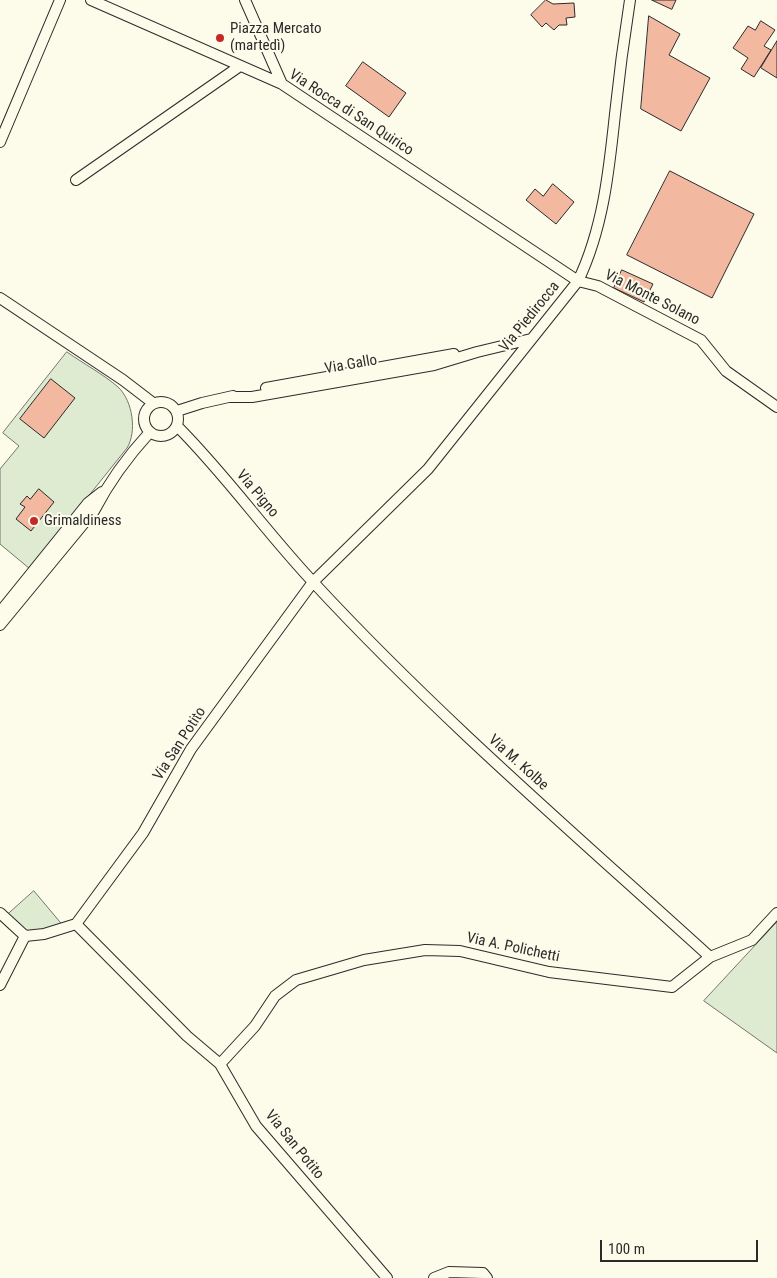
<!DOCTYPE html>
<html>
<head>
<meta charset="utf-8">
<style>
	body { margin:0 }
	#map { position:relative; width:777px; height:1278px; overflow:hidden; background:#fdfbea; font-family:"Roboto Condensed",sans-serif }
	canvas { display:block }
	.scale { position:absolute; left:600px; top:1240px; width:158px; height:22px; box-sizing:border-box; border:2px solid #2b2b2b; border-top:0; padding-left:6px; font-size:15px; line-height:18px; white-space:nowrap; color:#2b2b2b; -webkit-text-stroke:4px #fdfbea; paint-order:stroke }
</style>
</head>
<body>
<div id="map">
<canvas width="777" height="1278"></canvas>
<div class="scale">100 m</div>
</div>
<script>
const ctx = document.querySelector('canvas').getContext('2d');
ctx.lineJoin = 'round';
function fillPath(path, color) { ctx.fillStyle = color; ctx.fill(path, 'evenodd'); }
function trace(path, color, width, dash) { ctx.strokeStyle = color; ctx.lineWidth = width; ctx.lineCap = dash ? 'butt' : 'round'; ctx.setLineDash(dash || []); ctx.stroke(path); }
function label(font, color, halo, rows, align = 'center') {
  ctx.font = font + ' "Roboto Condensed",sans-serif'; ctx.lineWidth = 4; ctx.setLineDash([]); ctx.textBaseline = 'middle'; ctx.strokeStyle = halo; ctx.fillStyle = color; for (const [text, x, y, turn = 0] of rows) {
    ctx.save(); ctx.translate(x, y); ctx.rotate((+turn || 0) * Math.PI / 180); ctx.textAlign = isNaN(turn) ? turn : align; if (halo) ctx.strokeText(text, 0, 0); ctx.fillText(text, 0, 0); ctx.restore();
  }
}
const green = new Path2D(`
	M 67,352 C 84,364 103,374 118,387 C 133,401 137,432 127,448 L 30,569 L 0,544 L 0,469 L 19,446 L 3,433 Z
	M 34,891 L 65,928 L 25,936 L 5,917 Z
	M 777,922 L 777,1053 L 704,1001 Z`);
const building = new Path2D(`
	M 546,0 L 553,4 L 574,3 L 575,17 L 566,18 L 567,25 L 559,25 L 554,30 L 546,23 L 542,27 L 531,15 Z
	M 652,0 L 676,0 L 672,9 Z
	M 649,16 L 680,34 L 669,55 L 710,78 L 681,131 L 641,109 Z
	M 761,21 L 775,30 L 764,46 L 771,50 L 754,77 L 741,69 L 748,58 L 733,48 L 748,26 L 755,30 Z
	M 777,41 L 777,78 L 761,68 Z
	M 363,62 L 406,93 L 389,117 L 346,86 Z
	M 670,171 L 754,214 L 712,298 L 627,255 Z
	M 553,184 L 574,202 L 556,224 L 526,200 L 535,189 L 543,196 Z
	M 622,270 L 653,284 L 644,302 L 614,288 Z
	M 51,379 L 75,398 L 44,438 L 20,419 Z
	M 39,489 L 54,502 L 31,531 L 16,519 L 25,507 L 20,504 L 27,496 L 30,499 Z`);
const street = new Path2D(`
	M 91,0 L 282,84 L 578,281 L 598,286 L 701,340 L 726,371 L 777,407
	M 245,0 L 282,84
	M 0,142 L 60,0
	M 76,180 L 240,66
	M 0,298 L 123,380 L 153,403
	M 266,388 L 454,354
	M 229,397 L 252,397 L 434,365 L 477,352 L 531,339
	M144 419a17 17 0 1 1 34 0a17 17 0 1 1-34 0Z
	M 177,411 L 202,403 L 233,396
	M 177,426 C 226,475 266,532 314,583 C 437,716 576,835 710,957
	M 0,612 L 88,503 L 102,492
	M 0,625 L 94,511 C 109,482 128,456 150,432
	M 0,913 L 25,936
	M 76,924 L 187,1036 L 220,1064 L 256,1126 L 387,1278
	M 25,936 L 44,934 L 76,924 L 143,833 L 191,749 L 313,582 L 428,469 L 578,281 C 603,229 609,171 615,114 C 619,76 624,38 630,0
	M 0,985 L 25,936
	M 220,1064 L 255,1026 L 275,996 L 296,980 L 364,960 L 425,950 L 460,951 L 549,972 L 672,987 L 710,957 L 752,940 L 777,913
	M 434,1278 L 449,1272 L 483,1273 L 487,1278`);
const markers = [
	[220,38,5,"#c62828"],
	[34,521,5,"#c62828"]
];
const poiNames = [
	["Piazza Mercato",230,29],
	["(martedì)",230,46],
	["Grimaldiness",44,521]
];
const streetNames = [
	["Via Rocca di San Quirico",351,113,33],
	["Via Monte Solano",652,298,27],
	["Via Piedirocca",530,317,-51],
	["Via Gallo",351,365,-10],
	["Via Pigno",257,494,50],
	["Via San Potito",180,744,-57],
	["Via M. Kolbe",518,763,42],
	["Via A. Polichetti",513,948,12],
	["Via San Potito",294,1145,51]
];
fillPath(green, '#deebd1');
trace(green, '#74746e', 1);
fillPath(building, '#f2b8a0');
trace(building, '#2b2b2b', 1);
trace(street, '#2b2b2b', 12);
trace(street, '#fdfbea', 10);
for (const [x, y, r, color] of markers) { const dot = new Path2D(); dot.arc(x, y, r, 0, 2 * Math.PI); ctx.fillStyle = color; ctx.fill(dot); trace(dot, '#fdfbea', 2); }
label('15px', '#2b2b2b', '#fdfbea', poiNames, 'left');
label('15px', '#2b2b2b', '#fdfbea', streetNames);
</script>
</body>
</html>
